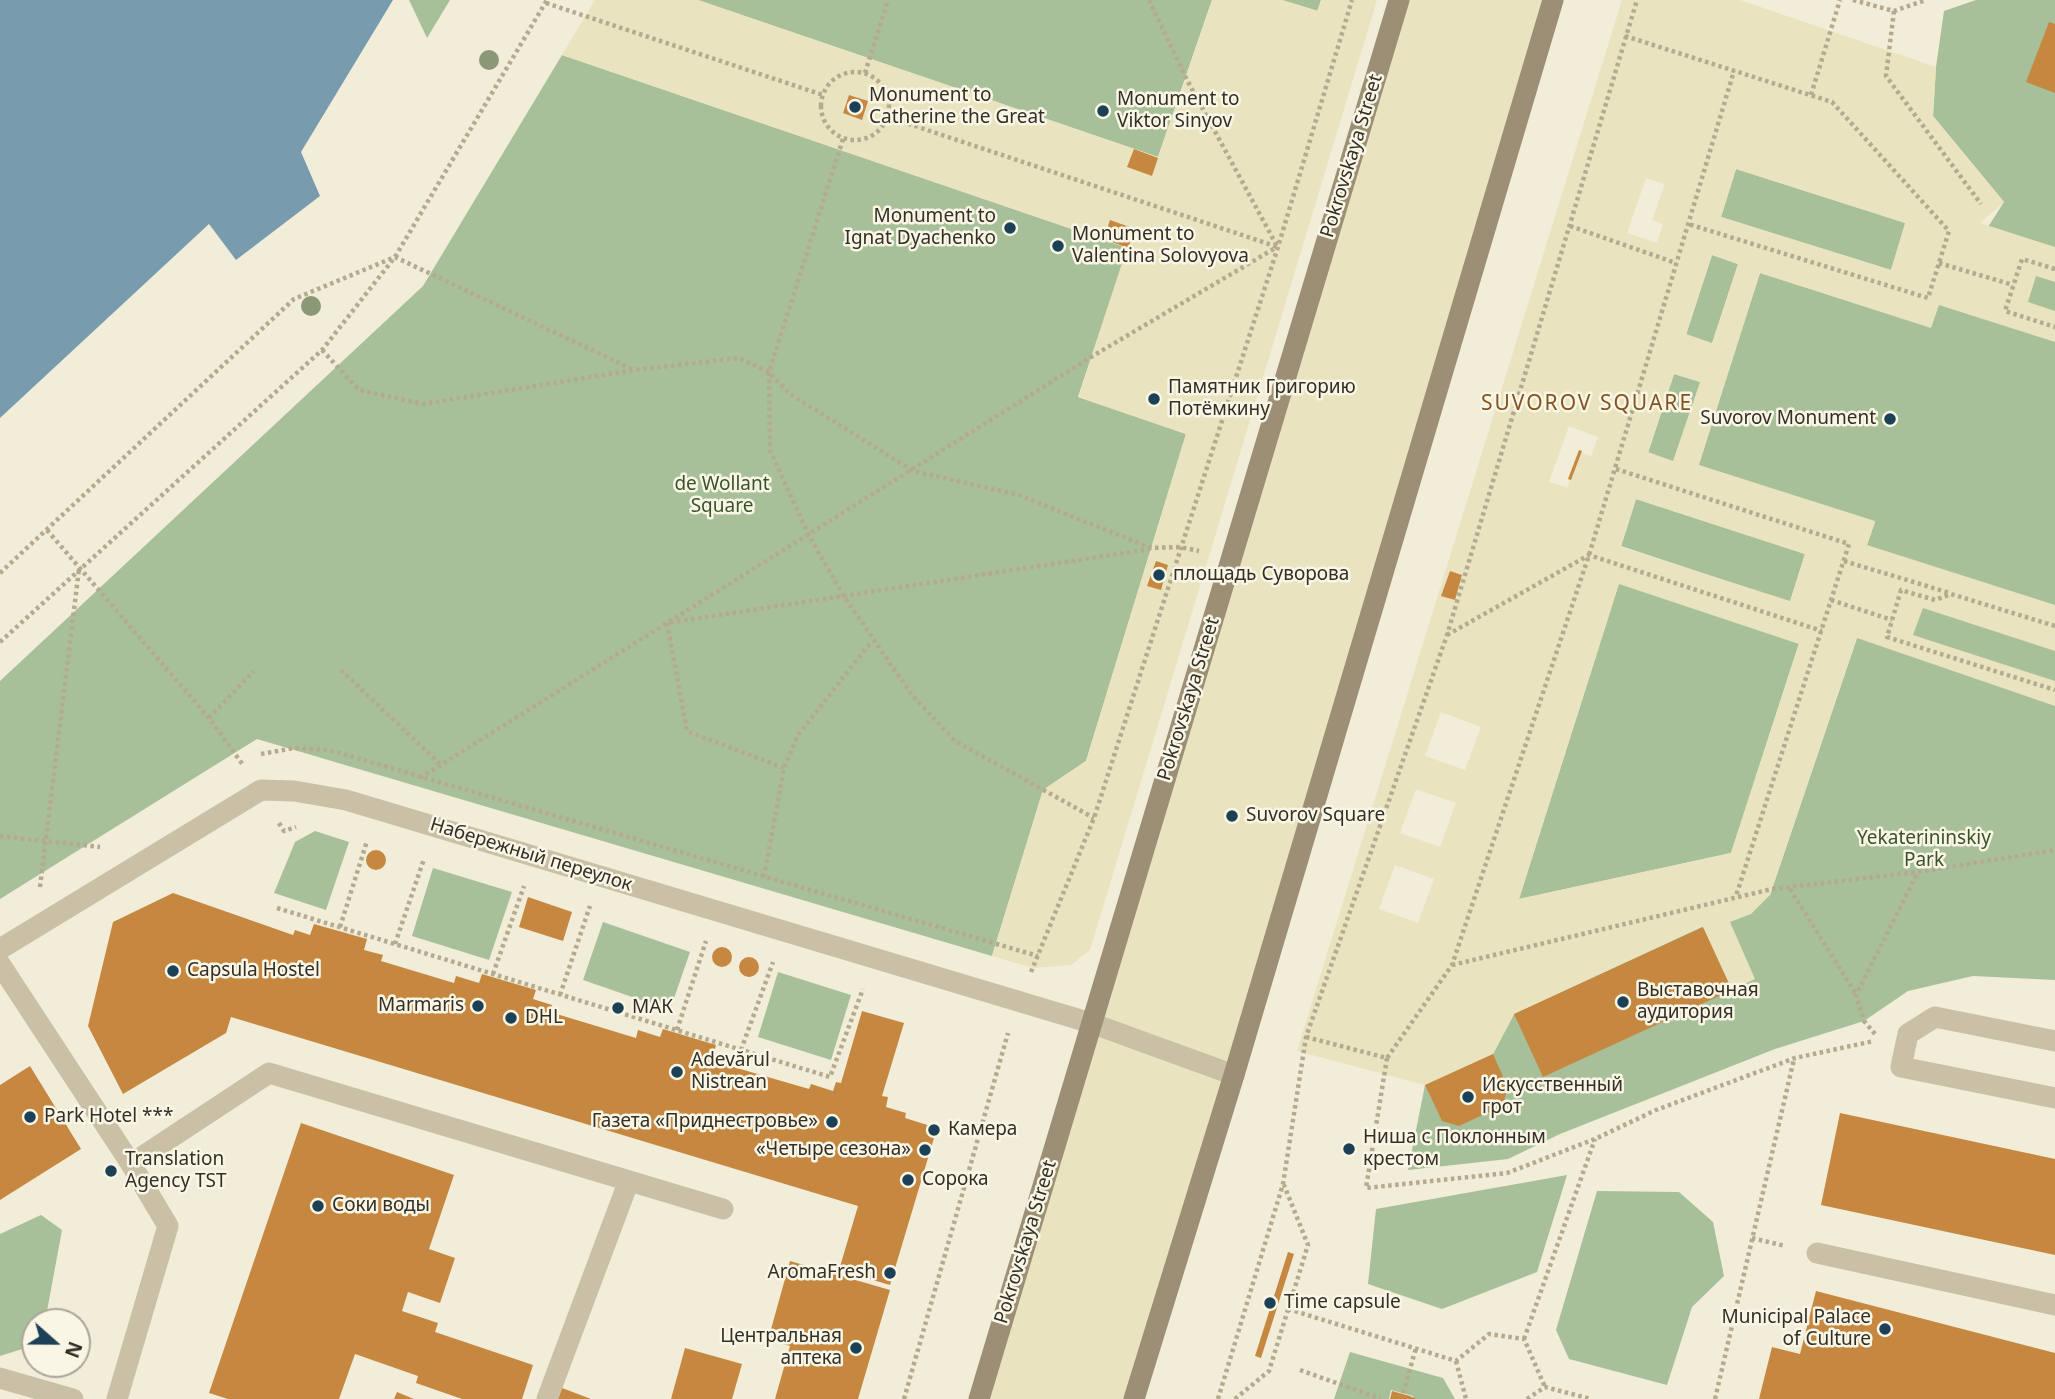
<!DOCTYPE html>
<html>
<head>
<meta charset="utf-8">
<style>
	body { margin:0 }
	#map { position:relative; width:2055px; height:1399px; overflow:hidden; background:#f1edd8; font-family:"Noto Sans",sans-serif }
	canvas { display:block }
	.north { position:absolute; left:21px; top:1308px; width:70px; height:70px; box-sizing:border-box; background:#f9f6e5; border:2px solid #aaa699; border-radius:50%; rotate:111deg; font-size:19px; font-weight:700; line-height:28px; text-align:center; color:#342f26 }
	.north::after { content:''; display:block; margin:auto; width:24px; height:32px; background:#1c4156; clip-path:polygon(50% 0,100% 100%,50% 72%,0 100%) }
</style>
</head>
<body>
<div id="map">
<canvas width="2055" height="1399"></canvas>
<div class="north">N</div>
</div>
<script>
const ctx = document.querySelector('canvas').getContext('2d');
ctx.lineJoin = 'round';
function fillPath(path, color) { ctx.fillStyle = color; ctx.fill(path, 'evenodd'); }
function trace(path, color, width, dash) { ctx.strokeStyle = color; ctx.lineWidth = width; ctx.lineCap = dash ? 'butt' : 'round'; ctx.setLineDash(dash || []); ctx.stroke(path); }
function label(font, color, halo, rows, align = 'center') {
  ctx.font = font + ' "Noto Sans",sans-serif'; ctx.lineWidth = 5; ctx.setLineDash([]); ctx.textBaseline = 'middle'; ctx.strokeStyle = halo; ctx.fillStyle = color; for (const [text, x, y, turn = 0] of rows) {
    ctx.save(); ctx.translate(x, y); ctx.rotate((+turn || 0) * Math.PI / 180); ctx.textAlign = isNaN(turn) ? turn : align; if (halo) ctx.strokeText(text, 0, 0); ctx.fillText(text, 0, 0); ctx.restore();
  }
}
const green = new Path2D(`
	M 409,0 L 450,0 L 427,38 Z
	M 698,0 L 1212,0 L 1158,157 Z
	M 1282,0 L 1321,0 L 1318,11 Z
	M 1976,0 L 2055,0 L 2055,980 L 1973,976 L 1908,991 L 1864,1021 L 1775,1049 L 1560,1134 L 1508,1159 L 1408,1170 L 1425,1085 L 1493,1054 L 1514,1014 L 1770,895 L 1857,638 L 1867,545 L 1875,522 L 1698,465 L 1760,273 L 1931,327 L 1938,305 L 2004,202 L 1933,116 L 1936,67 L 1944,11 Z
	M 562,55 L 1128,248 L 1078,397 L 1186,434 L 1086,761 L 1043,790 L 992,956 L 257,739 L 0,899 L 0,681 L 423,286 Z
	M 1736,169 L 1906,223 L 1891,270 L 1721,217 Z
	M 1712,255 L 1738,264 L 1712,344 L 1686,335 Z
	M 1674,374 L 1701,382 L 1674,462 L 1648,453 Z
	M 1636,499 L 1805,554 L 1790,602 L 1621,546 Z
	M 1619,583 L 1799,643 L 1731,853 L 1519,899 Z
	M 315,831 L 349,842 L 326,910 L 274,893 L 295,842 Z
	M 433,868 L 512,892 L 489,960 L 412,936 Z
	M 603,922 L 690,952 L 670,1010 L 583,980 Z
	M 778,972 L 851,995 L 831,1060 L 758,1037 Z
	M 1567,1175 L 1537,1272 L 1442,1309 L 1368,1284 L 1376,1209 Z
	M 1597,1191 L 1679,1192 L 1713,1222 L 1724,1276 L 1692,1307 L 1667,1385 L 1569,1359 L 1556,1330 Z
	M 41,1215 L 62,1230 L 45,1322 L 35,1322 L 35,1345 L 0,1356 L 0,1234 Z
	M 1350,1352 L 1443,1378 L 1455,1399 L 1413,1399 L 1413,1396 L 1391,1390 L 1389,1399 L 1334,1399 Z`);
const plaza = new Path2D(`
	M 595,0 L 698,0 L 1158,157 L 1212,0 L 1282,0 L 1317,11 L 1321,0 L 1377,0 L 1090,950 L 1071,965 L 1033,968 L 992,956 L 1043,790 L 1086,761 L 1186,434 L 1078,397 L 1127,248 L 562,55 ZM 849,95 L 850,95 L 868,101 L 843,113 ZM 1134,150 L 1158,158 L 1152,176 L 1128,167 Z
	M 1399,0 L 1553,0 L 1134,1399 L 979,1399 Z
	M 1622,0 L 1740,0 L 1936,67 L 1933,116 L 2004,202 L 1980,223 L 2055,247 L 2055,282 L 2036,276 L 2028,302 L 2055,311 L 2055,342 L 1939,305 L 1931,328 L 1760,273 L 1699,465 L 1875,521 L 1867,545 L 2055,605 L 2055,651 L 1923,608 L 1913,635 L 2055,681 L 2055,706 L 1857,638 L 1770,895 L 1751,914 L 1730,922 L 1755,979 L 1732,990 L 1702,927 L 1514,1014 L 1493,1054 L 1425,1085 L 1297,1051 ZM 1736,169 L 1905,223 L 1891,270 L 1721,217 ZM 1646,178 L 1665,184 L 1652,220 L 1663,224 L 1657,243 L 1627,233 ZM 1712,255 L 1738,264 L 1712,343 L 1686,334 ZM 1674,374 L 1700,382 L 1673,461 L 1648,452 ZM 1569,426 L 1598,437 L 1591,456 L 1581,453 L 1567,488 L 1549,482 ZM 1636,499 L 1805,554 L 1790,601 L 1621,547 ZM 1450,571 L 1462,575 L 1454,600 L 1442,596 ZM 1619,584 L 1799,644 L 1731,853 L 1519,899 ZM 1441,712 L 1481,727 L 1465,770 L 1425,756 ZM 1416,789 L 1456,803 L 1440,847 L 1400,833 ZM 1395,865 L 1434,879 L 1418,923 L 1379,909 Z`);
const water = new Path2D(`
	M 0,0 L 393,0 L 301,152 L 320,196 L 236,260 L 209,224 L 0,418 Z`);
const building = new Path2D(`
	M 2049,22 L 2055,24 L 2055,93 L 2026,82 Z
	M 849,95 L 868,101 L 862,120 L 843,113 Z
	M 1134,149 L 1158,158 L 1152,176 L 1127,167 Z
	M 1110,220 L 1135,229 L 1128,248 L 1104,239 Z
	M 1579,450 L 1582,451 L 1571,480 L 1568,479 Z
	M 1156,561 L 1168,565 L 1161,590 L 1147,586 Z
	M 1450,571 L 1462,575 L 1455,600 L 1441,596 Z
	M366 860a10 10 0 1 1 20 0a10 10 0 1 1-20 0Z
	M 173,893 L 293,935 L 295,930 L 310,935 L 314,924 L 367,939 L 364,950 L 383,955 L 381,961 L 454,983 L 456,976 L 479,983 L 482,974 L 536,990 L 533,999 L 552,1005 L 550,1012 L 636,1038 L 638,1030 L 660,1037 L 663,1029 L 716,1045 L 714,1053 L 733,1059 L 730,1066 L 809,1089 L 811,1084 L 833,1091 L 836,1082 L 841,1083 L 862,1011 L 904,1023 L 882,1096 L 888,1097 L 886,1107 L 906,1113 L 905,1118 L 937,1128 L 890,1285 L 839,1270 L 858,1206 L 231,1017 L 226,1033 L 123,1094 L 88,1026 L 113,922 Z
	M 528,897 L 572,912 L 563,941 L 519,927 Z
	M 1703,927 L 1732,990 L 1543,1077 L 1514,1014 Z
	M712 957a10 10 0 1 1 20 0a10 10 0 1 1-20 0Z
	M739 967a10 10 0 1 1 20 0a10 10 0 1 1-20 0Z
	M 1493,1054 L 1508,1088 L 1502,1106 L 1459,1126 L 1442,1121 L 1425,1085 Z
	M 30,1066 L 81,1149 L 0,1200 L 0,1085 Z
	M 1840,1113 L 2055,1159 L 2055,1255 L 1821,1205 Z
	M 301,1123 L 454,1175 L 429,1249 L 455,1258 L 440,1303 L 408,1292 L 402,1311 L 438,1323 L 435,1332 L 533,1365 L 522,1399 L 462,1399 L 416,1383 L 418,1376 L 355,1354 L 339,1399 L 228,1399 L 209,1393 Z
	M 1288,1252 L 1294,1254 L 1261,1358 L 1255,1356 Z
	M 790,1261 L 890,1290 L 858,1399 L 775,1399 L 790,1346 L 768,1340 Z
	M 1816,1291 L 2055,1353 L 2055,1399 L 1759,1399 L 1772,1347 L 1800,1354 Z
	M 685,1348 L 742,1364 L 732,1399 L 671,1399 Z
	M 562,1388 L 591,1399 L 558,1399 Z
	M 1392,1391 L 1410,1396 L 1416,1399 L 1390,1399 Z
	M 397,1392 L 414,1399 L 394,1399 Z`);
const path = new Path2D(`
	M 1149,0 L 1186,78 L 1277,246
	M 1853,0 L 1894,11 L 1926,0
	M 546,3 L 823,95
	M 1894,11 L 1886,76 L 1981,204
	M 1625,36 L 1832,102 L 1949,231 L 1928,298 L 1688,224
	M821 106a34 34 0 1 1 68 0a34 34 0 1 1-68 0Z
	M 865,73 L 888,0
	M 1811,95 L 1840,0
	M 888,117 L 1278,247
	M 843,139 L 769,372 L 770,450 L 808,534 L 843,595 L 912,695 L 955,741 L 1094,818
	M 1570,226 L 1676,263
	M 1939,263 L 2013,285
	M 2055,269 L 2022,259 L 2005,311 L 2055,327
	M 322,350 L 359,390 L 423,404 L 634,370 L 739,358 L 769,372 L 790,394 L 913,471 L 1019,495 L 1151,548 L 1180,547 L 1199,551
	M 1616,469 L 1849,544 L 1736,896
	M 47,530 L 209,718 L 243,765
	M 1844,561 L 1950,593
	M 0,573 L 294,299 L 395,257 L 632,369
	M 1831,600 L 1892,620
	M 2055,626 L 1951,594 L 1935,600 L 1901,590 L 1887,637 L 2055,690
	M 1447,635 L 1589,555 L 1822,631
	M 0,642 L 322,350 L 395,257 L 547,0
	M 341,670 L 441,765
	M 209,718 L 254,671
	M 261,754 L 294,748 L 329,750 L 1038,956
	M 784,768 L 687,731 L 667,623 L 1150,549
	M 420,778 L 1091,357 L 1277,247
	M 279,823 L 284,831 L 296,827
	M 0,836 L 100,847
	M 764,877 L 784,768 L 798,735 L 872,641
	M 40,887 L 79,569
	M 1790,889 L 1856,994
	M 277,908 L 830,1077 L 863,989
	M 340,927 L 367,841
	M 395,944 L 424,859
	M 1452,965 L 1772,889 L 1918,872 L 2055,850
	M 1031,972 L 1094,818 L 1278,247 L 1352,0
	M 493,974 L 524,886
	M 560,995 L 590,906
	M 677,1030 L 706,941
	M 1875,1034 L 1864,1021 L 1856,995 L 1918,872
	M 1306,1037 L 1387,1058 L 1452,965 L 1589,555 L 1734,71
	M 741,1050 L 773,962
	M 1387,1058 L 1366,1188 L 1507,1173 L 1595,1139 L 1656,1110 L 1795,1058 L 1874,1041
	M 1752,1238 L 1785,1246
	M 1288,1309 L 1456,1361 L 1489,1334 L 1524,1339 L 1545,1387
	M 1524,1339 L 1595,1139
	M 1456,1361 L 1466,1399
	M 1300,1370 L 1381,1399
	M 1403,1393 L 1416,1348
	M 904,1399 L 1008,1033
	M 1218,1399 L 1283,1184 L 1306,1037 L 1447,635 L 1637,0
	M 1235,1399 L 1269,1371 L 1308,1245 L 1284,1185
	M 1527,1399 L 1545,1387 L 1591,1399
	M 1715,1399 L 1794,1059`);
const lane = new Path2D(`
	M 0,964 L 131,1164 L 269,1073 L 723,1209
	M 2055,1041 L 1935,1017 L 1908,1034 L 1901,1067 L 2055,1098
	M 1817,1253 L 2055,1305
	M 0,1378 L 73,1399
	M 547,1399 L 628,1183`);
const street = new Path2D(`
	M 0,949 L 261,790 L 294,791 L 346,800 L 1091,1023 L 1234,1075
	M 117,1399 L 168,1226 L 131,1164`);
const secondary = new Path2D(`
	M 979,1399 L 1399,0
	M 1134,1399 L 1234,1075 L 1553,0`);
const trees = [
	[489,60],
	[311,306]
];
const markers = [
	[855,107,7,"#1c4156"],
	[1103,111,7,"#1c4156"],
	[1010,228,7,"#1c4156"],
	[1058,246,7,"#1c4156"],
	[1154,399,7,"#1c4156"],
	[1890,419,7,"#1c4156"],
	[1159,575,7,"#1c4156"],
	[1232,816,7,"#1c4156"],
	[173,971,7,"#1c4156"],
	[1623,1002,7,"#1c4156"],
	[478,1006,7,"#1c4156"],
	[618,1008,7,"#1c4156"],
	[511,1018,7,"#1c4156"],
	[677,1072,7,"#1c4156"],
	[1468,1097,7,"#1c4156"],
	[30,1117,7,"#1c4156"],
	[832,1122,7,"#1c4156"],
	[934,1130,7,"#1c4156"],
	[1349,1149,7,"#1c4156"],
	[925,1150,7,"#1c4156"],
	[111,1171,7,"#1c4156"],
	[908,1180,7,"#1c4156"],
	[318,1206,7,"#1c4156"],
	[890,1273,7,"#1c4156"],
	[1270,1303,7,"#1c4156"],
	[1885,1329,7,"#1c4156"],
	[856,1348,7,"#1c4156"]
];
const poiNames = [
	["Monument to",869,96],
	["Catherine the Great",869,118],
	["Monument to",1117,100],
	["Viktor Sinyov",1117,122],
	["Monument to",996,217,"right"],
	["Ignat Dyachenko",996,239,"right"],
	["Monument to",1072,235],
	["Valentina Solovyova",1072,257],
	["Памятник Григорию",1168,388],
	["Потёмкину",1168,410],
	["Suvorov Monument",1876,419,"right"],
	["площадь Суворова",1173,575],
	["Suvorov Square",1246,816],
	["Capsula Hostel",187,971],
	["Выставочная",1637,991],
	["аудитория",1637,1013],
	["Marmaris",464,1006,"right"],
	["МАК",632,1008],
	["DHL",525,1018],
	["Adevărul",691,1061],
	["Nistrean",691,1083],
	["Искусственный",1482,1086],
	["грот",1482,1108],
	["Park Hotel ***",44,1117],
	["Газета «Приднестровье»",818,1122,"right"],
	["Камера",948,1130],
	["Ниша с Поклонным",1363,1138],
	["крестом",1363,1160],
	["«Четыре сезона»",911,1150,"right"],
	["Translation",125,1160],
	["Agency TST",125,1182],
	["Сорока",922,1180],
	["Соки воды",332,1206],
	["AromaFresh",876,1273,"right"],
	["Time capsule",1284,1303],
	["Municipal Palace",1871,1318,"right"],
	["of Culture",1871,1340,"right"],
	["Центральная",842,1337,"right"],
	["аптека",842,1359,"right"]
];
const streetNames = [
	["Pokrovskaya Street",1352,156,-73],
	["Pokrovskaya Street",1189,699,-73],
	["Набережный переулок",531,855,17],
	["Pokrovskaya Street",1026,1242,-73]
];
const parkNames = [
	["de Wollant",722,485],
	["Square",722,507],
	["Yekaterininskiy",1924,839],
	["Park",1924,861]
];
const neighbourhoodNames = [
	["SUVOROV SQUARE",1587,404]
];
fillPath(green, '#a7c099');
fillPath(plaza, '#e9e3bf');
fillPath(water, '#789cae');
fillPath(building, '#c68841');
trace(path, '#b5aa8f', 4.5, [3.5, 3.5]);
trace(lane, '#c9c0a5', 21);
trace(street, '#c9c0a5', 21);
trace(secondary, '#9c8f76', 21);
ctx.fillStyle = '#8b9878';
for (const [x, y] of trees) { ctx.beginPath(); ctx.arc(x, y, 10, 0, 2 * Math.PI); ctx.fill(); }
for (const [x, y, r, color] of markers) { const dot = new Path2D(); dot.arc(x, y, r, 0, 2 * Math.PI); ctx.fillStyle = color; ctx.fill(dot); trace(dot, '#f9f6e5', 2.5); }
label('19px', '#342f26', '#f9f6e5', poiNames, 'left');
label('19px', '#342f26', '#f9f6e5', streetNames);
label('19px', '#38532a', '#f9f6e5', parkNames);
ctx.letterSpacing = '2px';
label('21px', '#83541f', '#f9f6e5', neighbourhoodNames);
ctx.letterSpacing = '0px';
</script>
</body>
</html>
